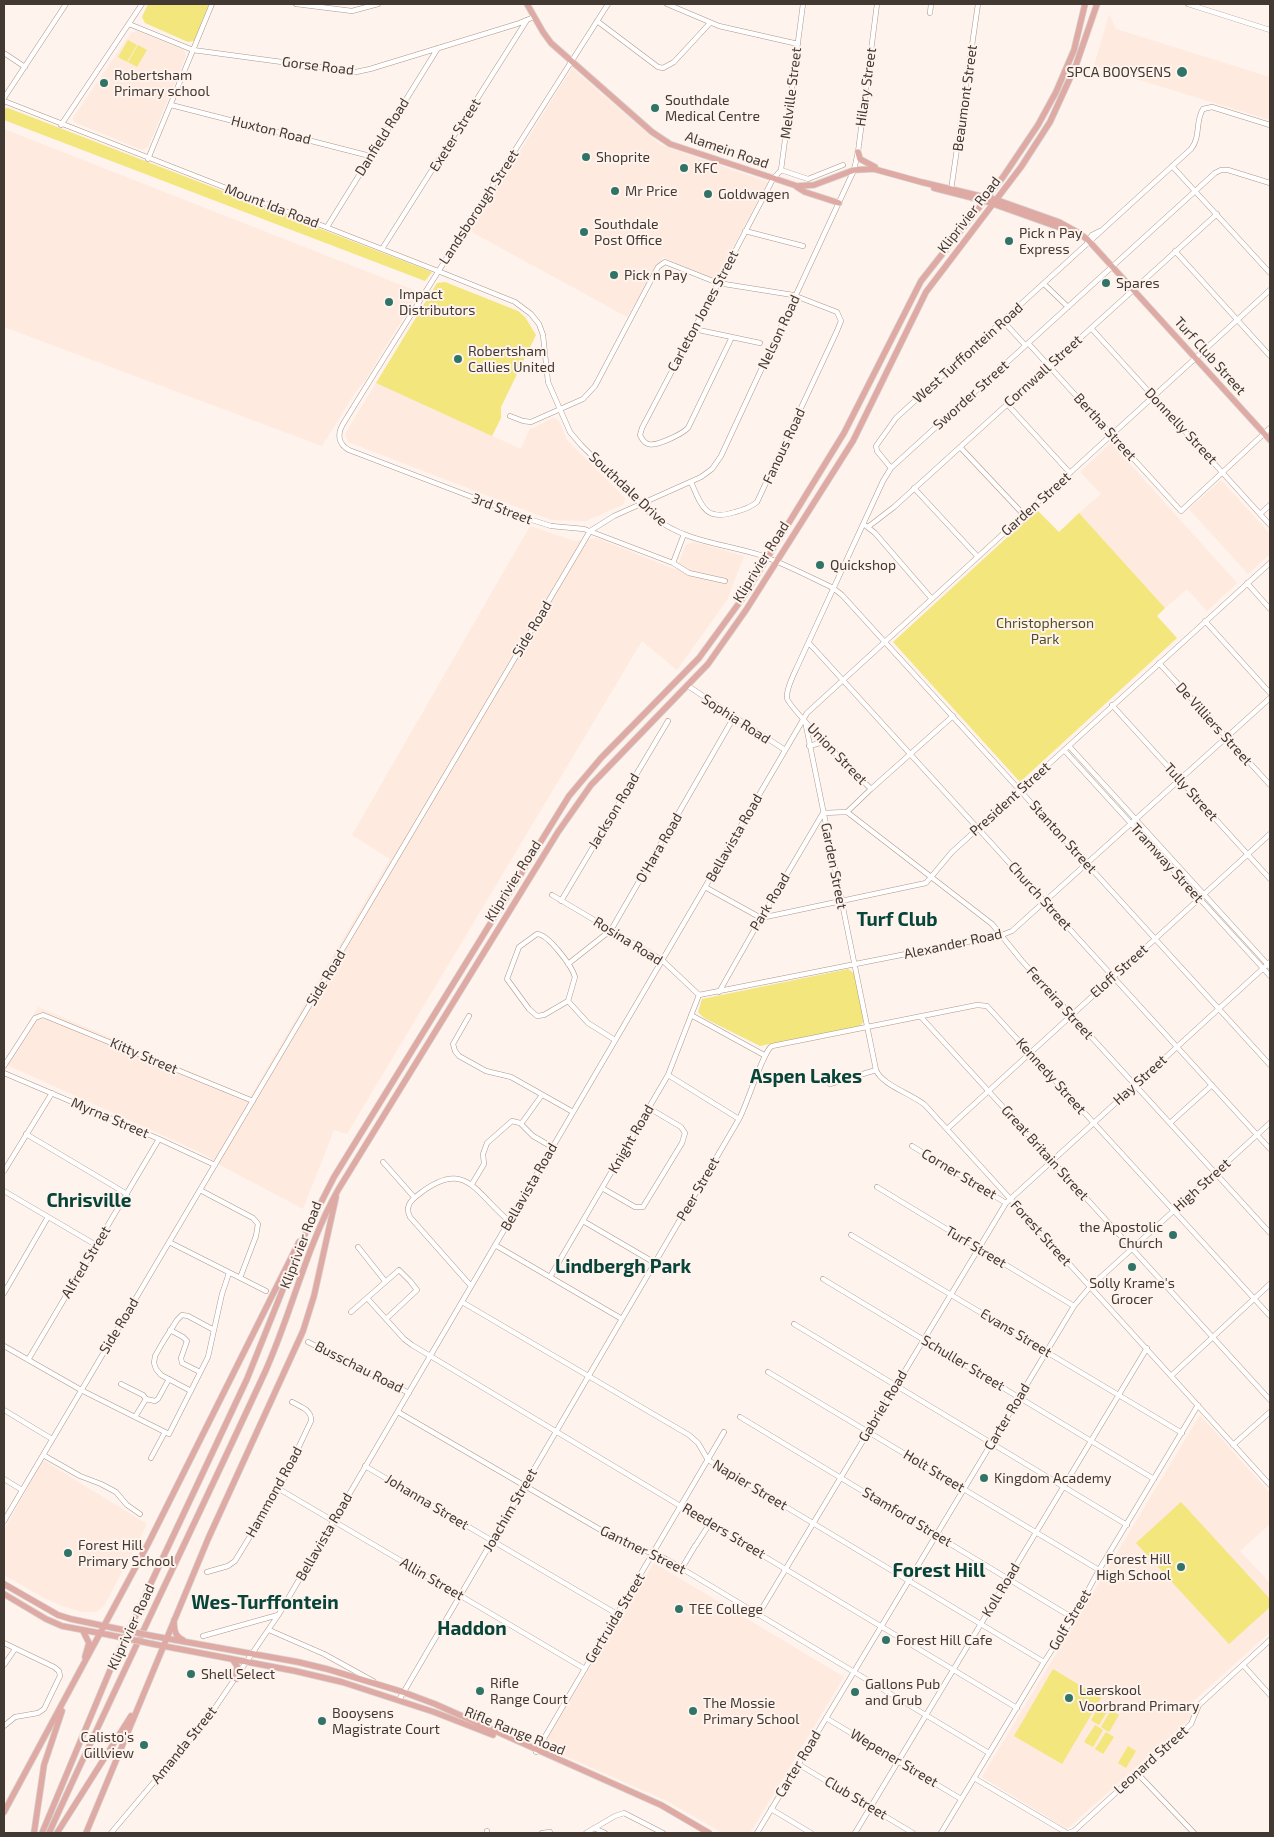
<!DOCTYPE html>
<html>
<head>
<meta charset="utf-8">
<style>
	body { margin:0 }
	#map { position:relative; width:1274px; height:1837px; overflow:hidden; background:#fef3ed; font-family:"Exo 2",sans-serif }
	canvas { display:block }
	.frame { position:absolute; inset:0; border:5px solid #433933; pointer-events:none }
</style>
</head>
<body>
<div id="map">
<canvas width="1274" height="1837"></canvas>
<div class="frame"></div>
</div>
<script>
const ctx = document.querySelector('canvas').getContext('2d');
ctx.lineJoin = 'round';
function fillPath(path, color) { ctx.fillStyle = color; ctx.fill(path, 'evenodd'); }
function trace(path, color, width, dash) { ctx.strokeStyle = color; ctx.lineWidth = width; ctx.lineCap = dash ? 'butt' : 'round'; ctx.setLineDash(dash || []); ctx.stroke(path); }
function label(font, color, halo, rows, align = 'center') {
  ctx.font = font + ' "Exo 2",sans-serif'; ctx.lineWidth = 4; ctx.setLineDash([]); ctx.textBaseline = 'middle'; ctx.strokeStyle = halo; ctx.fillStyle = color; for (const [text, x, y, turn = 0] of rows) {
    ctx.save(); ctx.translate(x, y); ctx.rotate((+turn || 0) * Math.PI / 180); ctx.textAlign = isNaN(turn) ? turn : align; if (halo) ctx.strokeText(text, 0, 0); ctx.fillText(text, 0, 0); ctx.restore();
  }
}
const built = new Path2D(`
	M 1109,14 L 1116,29 L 1270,77 L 1270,120 L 1094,66 Z
	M 137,31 L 184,50 L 186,56 L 148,147 L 142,150 L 74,122 L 73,118 L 131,33 Z
	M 572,68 L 661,145 L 768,182 L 714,282 L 663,257 L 627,317 L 470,231 Z
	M 4,129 L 419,292 L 366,379 L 355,393 L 322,446 L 4,327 Z
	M 376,383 L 521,449 L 529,430 L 553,418 L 556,419 L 559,421 L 567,440 L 625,498 L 624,504 L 586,521 L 551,520 L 348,442 L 345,434 Z
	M 1111,443 L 1237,583 L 1207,611 L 1187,589 L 1165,608 L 1079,513 L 1101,494 L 1080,472 Z
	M 1221,480 L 1270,534 L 1270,554 L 1248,574 L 1189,509 Z
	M 530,526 L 574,541 L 597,538 L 676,570 L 686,545 L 694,542 L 744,556 L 727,600 L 677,670 L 642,641 L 347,1134 L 334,1130 L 303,1209 L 222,1166 L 204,1154 L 5,1064 L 38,1007 L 250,1097 L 390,859 L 352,835 Z
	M 1200,1415 L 1270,1493 L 1270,1524 L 1240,1551 L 1270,1583 L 1270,1632 L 1186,1708 L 1193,1716 L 1067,1829 L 982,1777 Z
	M 43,1460 L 147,1524 L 104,1606 L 96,1612 L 83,1612 L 65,1607 L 44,1598 L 4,1575 L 4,1530 Z
	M 654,1563 L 844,1677 L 750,1833 L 722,1833 L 667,1801 L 542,1746 Z`);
const green = new Path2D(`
	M 148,4 L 209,4 L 194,41 L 188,42 L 145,23 L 142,17 Z
	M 128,40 L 137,45 L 127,62 L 118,57 Z
	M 138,45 L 147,50 L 137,67 L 128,62 Z
	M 6,108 L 8,108 L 432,272 L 425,281 L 4,120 L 4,111 Z
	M 445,282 L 518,311 L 525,317 L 536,335 L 501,407 L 501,418 L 492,436 L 376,383 L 437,283 Z
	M 1037,510 L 1059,532 L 1079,513 L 1165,608 L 1157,616 L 1177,638 L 1020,782 L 893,642 Z
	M 848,969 L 854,973 L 864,1021 L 860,1026 L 760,1046 L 704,1018 L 698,1012 L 702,999 Z
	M 1181,1502 L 1270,1599 L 1270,1607 L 1229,1644 L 1136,1543 Z
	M 1053,1669 L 1101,1698 L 1062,1764 L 1014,1736 Z
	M 1101,1703 L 1109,1708 L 1099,1725 L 1091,1720 Z
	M 1111,1710 L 1119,1715 L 1109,1732 L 1101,1727 Z
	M 1095,1725 L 1103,1730 L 1093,1747 L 1084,1742 Z
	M 1106,1732 L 1114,1737 L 1103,1754 L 1095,1749 Z
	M 1128,1746 L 1136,1751 L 1126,1768 L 1118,1763 Z`);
const minor = new Path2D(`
	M 296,4 L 352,11 L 378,4
	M 608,4 C 519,144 430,283 343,424 C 337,434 338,444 349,450 L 532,520 L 551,526 L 584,529 L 673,563
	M 667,4 L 719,26 L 798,44
	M 1188,4 L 1270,30
	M 930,13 L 931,4
	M 597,21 L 658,67 L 663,68 L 674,62 L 710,23
	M 129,24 L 193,50 L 356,72 L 370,69 L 517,24 L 534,17
	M 4,53 L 25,67
	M 4,98 L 66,4
	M 4,101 L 438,271 L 515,302 L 531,314 L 539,324 L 543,335 L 548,382 L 570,432 L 581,445 L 654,517 C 684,542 727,544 763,556 C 787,565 810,577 833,588 L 842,595 L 1270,1065
	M 171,105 L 370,156
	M 61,125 L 142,4
	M 148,159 L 212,4
	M 1172,166 L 1270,273
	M 781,170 L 808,179 L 843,165
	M 951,190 L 978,4
	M 327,227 L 438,48
	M 745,231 L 803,246
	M 1087,242 L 1092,235 L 1100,231
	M 382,249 L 527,20
	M 1175,251 L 1270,356
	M 1044,284 L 1068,307
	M 1003,321 L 1025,345
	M 1091,328 L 1270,525
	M 694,329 L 760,343
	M 732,337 L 688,428 C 682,434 656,447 648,444 C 643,442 642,439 640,435 L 642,428 L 773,179 L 781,170 L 803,4
	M 1028,343 L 1181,511 L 1270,428
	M 1007,404 L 1070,473
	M 510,416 L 523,421 L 531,422 L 583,399 L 595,386 L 658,267 L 665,262 L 718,283 L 793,295 L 837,312 L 841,321 L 837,331 L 757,502 C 750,508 743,510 735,512 C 705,522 701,505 691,482
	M 960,447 L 1024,515
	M 891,468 L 877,451 L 876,446 L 896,418 L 1191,149 C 1201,137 1195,121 1203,109 L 1212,107 L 1270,125
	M 914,488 L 978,557
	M 1260,514 L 1270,505
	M 866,526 L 875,533 L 932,599
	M 868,527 L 894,507 L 1217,214
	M 684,534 L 673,563 L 689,573 L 725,581
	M 1247,583 L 1270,609
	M 1205,621 L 1270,693
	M 809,643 L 1270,1149
	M 1159,663 L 1270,785
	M 688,686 L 785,750
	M 1112,705 L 1270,879
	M 805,721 L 876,1070
	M 809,746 L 820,743 L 827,745
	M 1069,746 L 1270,967
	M 1064,750 L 1270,976
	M 871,789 C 859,777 788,707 787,698 C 786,688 794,674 798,665 L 883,481 L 891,468 L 1215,173 L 1221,170 L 1228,170 L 1270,183
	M 847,812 L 871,789 L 953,716
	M 705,887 L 761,918 L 926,883 L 952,852 L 1270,563
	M 552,895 L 662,960 L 699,995
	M 561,901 L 668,721
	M 537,934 C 548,934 572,966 575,977 L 568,1001 L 544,1015 L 537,1016 L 529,1009 L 507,979 L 519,947 Z
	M 568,964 L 611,930 L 734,717
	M 719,992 L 761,918 L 823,813 L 847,812 L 992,924 L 1022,961 L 1270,1233
	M 699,995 L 1002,935 L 1012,931 L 1270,698
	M 568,1001 L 588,1023 L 615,1040
	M 691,1015 L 764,1055
	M 469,1016 L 453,1044 L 455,1051 L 459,1056 L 486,1071 L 511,1077 L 573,1112
	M 921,1017 L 1270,1400
	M 4,1066 L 35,1018 L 43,1015 L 253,1101
	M 4,1073 L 159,1139 L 215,1165
	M 668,1075 L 739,1119
	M 830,1084 L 876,1070 C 882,1085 912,1094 925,1105 L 1270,1485
	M 1170,1123 L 1212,1085
	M 521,1124 L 542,1095
	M 947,1129 L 1270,834
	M 26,1134 L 127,1194
	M 912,1146 L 1006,1203
	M 383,1162 L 414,1197
	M 4,1171 L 52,1093
	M 472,1184 L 484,1164 L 483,1154 L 487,1143 L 512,1121 L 520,1123 L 533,1136 L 552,1147
	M 877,1187 L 1074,1306
	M 602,1188 L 635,1207 L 643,1207 L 682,1143 L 685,1133 L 681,1127 L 649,1108
	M 200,1190 L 253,1218 L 258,1224 L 256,1236 L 240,1278
	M 4,1191 L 96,1245
	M 583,1221 L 655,1263
	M 851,1235 L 1182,1433
	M 169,1242 L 266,1291
	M 495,1245 L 622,1319
	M 358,1247 L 385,1281
	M 550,1277 L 668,1075 L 699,995
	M 823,1279 L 1154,1479
	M 471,1286 L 410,1217 C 405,1207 410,1201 418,1195 C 466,1157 475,1193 509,1221
	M 4,1293 L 48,1217
	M 367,1298 L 404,1339 L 412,1345 L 1017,1708
	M 462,1302 L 689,1435 L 698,1443 L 708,1460 L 1044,1662
	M 351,1312 L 399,1270 L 410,1281 L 417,1290 L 386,1319
	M 794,1324 L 1127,1525
	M 170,1330 L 183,1337 L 187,1341 L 181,1358 L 182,1363 L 200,1372
	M 308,1342 L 409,1393
	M 4,1346 L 81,1390 L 169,1434 L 208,1357 L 222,1294 L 229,1273
	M 28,1360 L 159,1139
	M 768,1372 L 1099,1570
	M 1172,1375 L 1270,1284
	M 121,1384 L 143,1395 L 146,1399
	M 191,1391 L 161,1375 L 156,1369 L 154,1363 L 155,1356 L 163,1342 L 177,1320 L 182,1315 L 188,1316 L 214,1330
	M 4,1410 L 52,1439
	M 398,1412 L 630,1547 L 653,1553 L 666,1559 L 989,1753
	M 135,1417 L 146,1399 L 155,1401 L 158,1399 L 169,1379
	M 740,1417 L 1073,1618
	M 1233,1445 L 1270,1412
	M 43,1455 L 80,1476 L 101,1484 L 116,1492 L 127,1505 L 140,1514
	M 151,1458 L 165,1432
	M 365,1466 L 617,1614
	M 4,1479 L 22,1490
	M 279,1489 L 585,1669
	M 4,1521 L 590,531 L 614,516 L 701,477 L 712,469 L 721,456 L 854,170 L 858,152 L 877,4
	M 696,1545 L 710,1523
	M 682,1568 L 695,1546
	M 207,1572 L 228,1566 L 235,1561 L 279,1489 L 311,1421 C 312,1410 301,1407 292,1402
	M 758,1615 L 1006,1203 L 1270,962
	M 269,1630 L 324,1654 L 373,1681
	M 203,1636 L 278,1615
	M 4,1643 L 54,1667 L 59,1671 L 60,1676 L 44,1709 L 38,1713 L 15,1717 L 4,1726
	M 4,1665 L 15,1649
	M 1243,1665 L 1270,1695
	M 399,1700 L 739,1119 C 747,1105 763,1051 772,1046 L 977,1005 L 987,1006 L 1270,1316
	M 826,1718 L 961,1799
	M 536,1752 L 724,1432
	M 798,1764 L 913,1833
	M 1137,1773 L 1194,1833
	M 974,1778 L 1067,1833
	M 771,1809 L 811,1833
	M 594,1828 L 605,1833
	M 487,1831 L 487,1833
	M 111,1833 L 208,1718 L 279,1614 L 807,713 L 1270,290
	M 542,1833 L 550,1832
	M 586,1833 L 615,1816 L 624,1813 L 663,1833
	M 757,1833 L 1074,1306 L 1090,1287 L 1270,1123
	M 855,1833 L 1147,1348
	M 941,1833 L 1044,1662 L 1073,1618 L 1099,1570 L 1198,1405
	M 1068,1833 L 1074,1831 L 1191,1724 L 1199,1705 L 1270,1640`);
const major = new Path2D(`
	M 527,4 L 543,32 L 551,43 L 652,132 L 670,144 L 797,186 L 814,185 L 854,170 L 874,169 L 921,182 L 997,200 L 1059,222 L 1079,233 L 1088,240 L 1270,440
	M 858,152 L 860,159 L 875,167
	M 797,187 L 805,192 L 839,203
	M 934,188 L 985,201 L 1058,227 L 1066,228
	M 4,1584 L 58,1615 L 71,1619 L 114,1628
	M 4,1594 L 46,1619 L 62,1626 L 110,1635
	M 174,1620 C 174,1628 174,1636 183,1640
	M 83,1631 L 89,1643 L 85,1657
	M 153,1636 L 298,1662 L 327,1669 L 403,1692 L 435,1704 L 661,1805 L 709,1833
	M 153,1644 L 295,1671 L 342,1682 L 434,1712 L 493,1735
	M 233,1660 L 237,1666 L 236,1679
	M 4,1812 L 148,1544 L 299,1242
	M 34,1833 L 44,1765 L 62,1711
	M 42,1833 L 111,1668 L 247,1379 L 305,1234 L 334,1177 L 569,796 L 601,758 L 699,658 L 742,599 L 844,433 L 921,281 L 1003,177 L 1038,125 L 1056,92 L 1074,50 L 1085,4
	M 49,1833 C 119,1679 194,1526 265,1372 C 292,1312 306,1247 338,1190 L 558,832 L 591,785 L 708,664 L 746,610 L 853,441 L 926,292 L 1021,167 L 1050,122 L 1076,65 L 1097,4
	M 57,1833 L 131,1716
	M 86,1833 L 208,1539 L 303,1331 L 314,1296 L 336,1197`);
const majorBridge = new Path2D(`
	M 114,1628 L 153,1636
	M 110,1635 L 153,1644`);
const markers = [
	[1182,72,6,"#307467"],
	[104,83,5,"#307467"],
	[655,108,5,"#307467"],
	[586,157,5,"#307467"],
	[684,168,5,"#307467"],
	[615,191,5,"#307467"],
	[708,194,5,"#307467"],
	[584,232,5,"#307467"],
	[1009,241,5,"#307467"],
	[614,275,5,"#307467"],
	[1106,283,5,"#307467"],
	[389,302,5,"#307467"],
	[458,359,5,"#307467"],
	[820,565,5,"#307467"],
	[1173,1235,5,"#307467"],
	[1132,1267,5,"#307467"],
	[984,1478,5,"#307467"],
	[68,1553,5,"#307467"],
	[1181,1567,5,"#307467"],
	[679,1609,5,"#307467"],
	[886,1640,5,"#307467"],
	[191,1674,5,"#307467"],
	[480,1691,5,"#307467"],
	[855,1692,5,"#307467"],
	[1069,1698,5,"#307467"],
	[693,1711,5,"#307467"],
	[322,1721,5,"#307467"],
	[144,1745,5,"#307467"]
];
const streetNames = [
	["Gorse Road",318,66,7],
	["Hilary Street",866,87,-82],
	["Melville Street",791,93,-83],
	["Beaumont Street",965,98,-82],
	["Huxton Road",271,130,14],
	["Exeter Street",455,135,-58],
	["Danfield Road",382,137,-58],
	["Alamein Road",727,150,19],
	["Mount Ida Road",272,206,21],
	["Landsborough Street",479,207,-57],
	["Kliprivier Road",969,215,-52],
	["Carleton Jones Street",703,311,-62],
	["Nelson Road",779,332,-65],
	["West Turffontein Road",968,353,-42],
	["Turf Club Street",1210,356,48],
	["Cornwall Street",1043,371,-42],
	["Sworder Street",971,395,-42],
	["Donnelly Street",1181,426,47],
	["Bertha Street",1105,427,48],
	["Fanous Road",784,446,-65],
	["Southdale Drive",628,489,43],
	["Garden Street",1036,504,-42],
	["3rd Street",502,509,21],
	["Kliprivier Road",761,562,-58],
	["Side Road",532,629,-59],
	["Sophia Road",736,719,33],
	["De Villiers Street",1214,724,48],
	["Union Street",837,754,46],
	["Tully Street",1191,792,48],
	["President Street",1010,799,-42],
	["Jackson Road",614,811,-59],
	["Stanton Street",1063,837,48],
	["Bellavista Road",734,838,-60],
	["O'Hara Road",659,848,-60],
	["Tramway Street",1167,863,48],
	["Garden Street",834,866,79],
	["Kliprivier Road",513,881,-58],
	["Church Street",1040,896,48],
	["Park Road",770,902,-59],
	["Rosina Road",628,941,32],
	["Alexander Road",953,944,-12],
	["Eloff Street",1119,971,-42],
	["Side Road",326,978,-59],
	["Ferreira Street",1060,1003,48],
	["Kitty Street",144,1056,23],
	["Kennedy Street",1051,1076,48],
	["Hay Street",1140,1080,-42],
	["Myrna Street",110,1118,23],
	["Knight Road",631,1139,-60],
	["Great Britain Street",1045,1153,48],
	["Corner Street",959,1174,31],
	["High Street",1202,1185,-42],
	["Bellavista Road",529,1187,-60],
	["Peer Street",698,1189,-60],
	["Forest Street",1041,1233,48],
	["Kliprivier Road",301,1245,-69],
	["Turf Street",976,1247,31],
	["Alfred Street",86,1262,-59],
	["Side Road",119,1326,-59],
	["Evans Street",1016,1333,31],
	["Schuller Street",963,1363,31],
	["Busschau Road",359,1367,27],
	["Gabriel Road",883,1406,-59],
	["Carter Road",1007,1417,-59],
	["Holt Street",934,1471,31],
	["Napier Street",750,1485,31],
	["Hammond Road",274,1492,-61],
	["Johanna Street",427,1502,31],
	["Joachim Street",510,1510,-60],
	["Stamford Street",907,1517,31],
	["Reeders Street",724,1531,31],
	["Bellavista Road",324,1537,-60],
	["Gantner Street",643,1550,26],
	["Allin Street",432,1579,30],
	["Koll Road",1001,1590,-59],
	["Gertruida Street",615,1618,-59],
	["Golf Street",1070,1620,-59],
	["Kliprivier Road",131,1627,-65],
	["Rifle Range Road",515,1731,22],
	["Amanda Street",184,1745,-51],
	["Wepener Street",894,1758,31],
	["Leonard Street",1151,1760,-42],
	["Carter Road",798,1764,-59],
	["Club Street",856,1798,31]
];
const poiNames = [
	["SPCA BOOYSENS",1171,72,"right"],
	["Robertsham",114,75],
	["Primary school",114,91],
	["Southdale",665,100],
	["Medical Centre",665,116],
	["Shoprite",596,157],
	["KFC",694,168],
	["Mr Price",625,191],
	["Goldwagen",718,194],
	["Southdale",594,224],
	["Post Office",594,240],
	["Pick n Pay",1019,233],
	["Express",1019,249],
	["Pick n Pay",624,275],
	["Spares",1116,283],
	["Impact",399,294],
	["Distributors",399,310],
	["Robertsham",468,351],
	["Callies United",468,367],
	["Quickshop",830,565],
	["the Apostolic",1163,1227,"right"],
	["Church",1163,1243,"right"],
	["Solly Krame's",1132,1283,"center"],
	["Grocer",1132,1299,"center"],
	["Kingdom Academy",994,1478],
	["Forest Hill",78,1545],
	["Primary School",78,1561],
	["Forest Hill",1171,1559,"right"],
	["High School",1171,1575,"right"],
	["TEE College",689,1609],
	["Forest Hill Cafe",896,1640],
	["Shell Select",201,1674],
	["Rifle",490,1683],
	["Range Court",490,1699],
	["Gallons Pub",865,1684],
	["and Grub",865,1700],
	["Laerskool",1079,1690],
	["Voorbrand Primary",1079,1706],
	["The Mossie",703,1703],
	["Primary School",703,1719],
	["Booysens",332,1713],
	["Magistrate Court",332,1729],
	["Calisto's",134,1737,"right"],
	["Gillview",134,1753,"right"]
];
const parkNames = [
	["Christopherson",1045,623],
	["Park",1045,639]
];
const districtNames = [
	["Turf Club",897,920],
	["Aspen Lakes",806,1077],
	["Chrisville",89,1201],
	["Lindbergh Park",623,1267],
	["Forest Hill",939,1571],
	["Wes-Turffontein",265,1603],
	["Haddon",472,1629]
];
fillPath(built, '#feeade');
fillPath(green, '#f2e67d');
trace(minor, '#af9688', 5.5);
trace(major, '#d6d3d2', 7);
trace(minor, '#fff', 4.5);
trace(major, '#e0aaa4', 5.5);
trace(majorBridge, '#d6d3d2', 7, []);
trace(majorBridge, '#e0aaa4', 5.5);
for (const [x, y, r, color] of markers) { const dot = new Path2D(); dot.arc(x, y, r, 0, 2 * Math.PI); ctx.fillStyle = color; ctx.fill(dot); trace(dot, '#fef3ed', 2); }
label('14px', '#433933', '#fef3ed', streetNames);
label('14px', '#433933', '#fef3ed', poiNames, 'left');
label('14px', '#534e22', '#fef3ed', parkNames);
label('bold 19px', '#07443a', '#fef3ed', districtNames);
</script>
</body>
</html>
